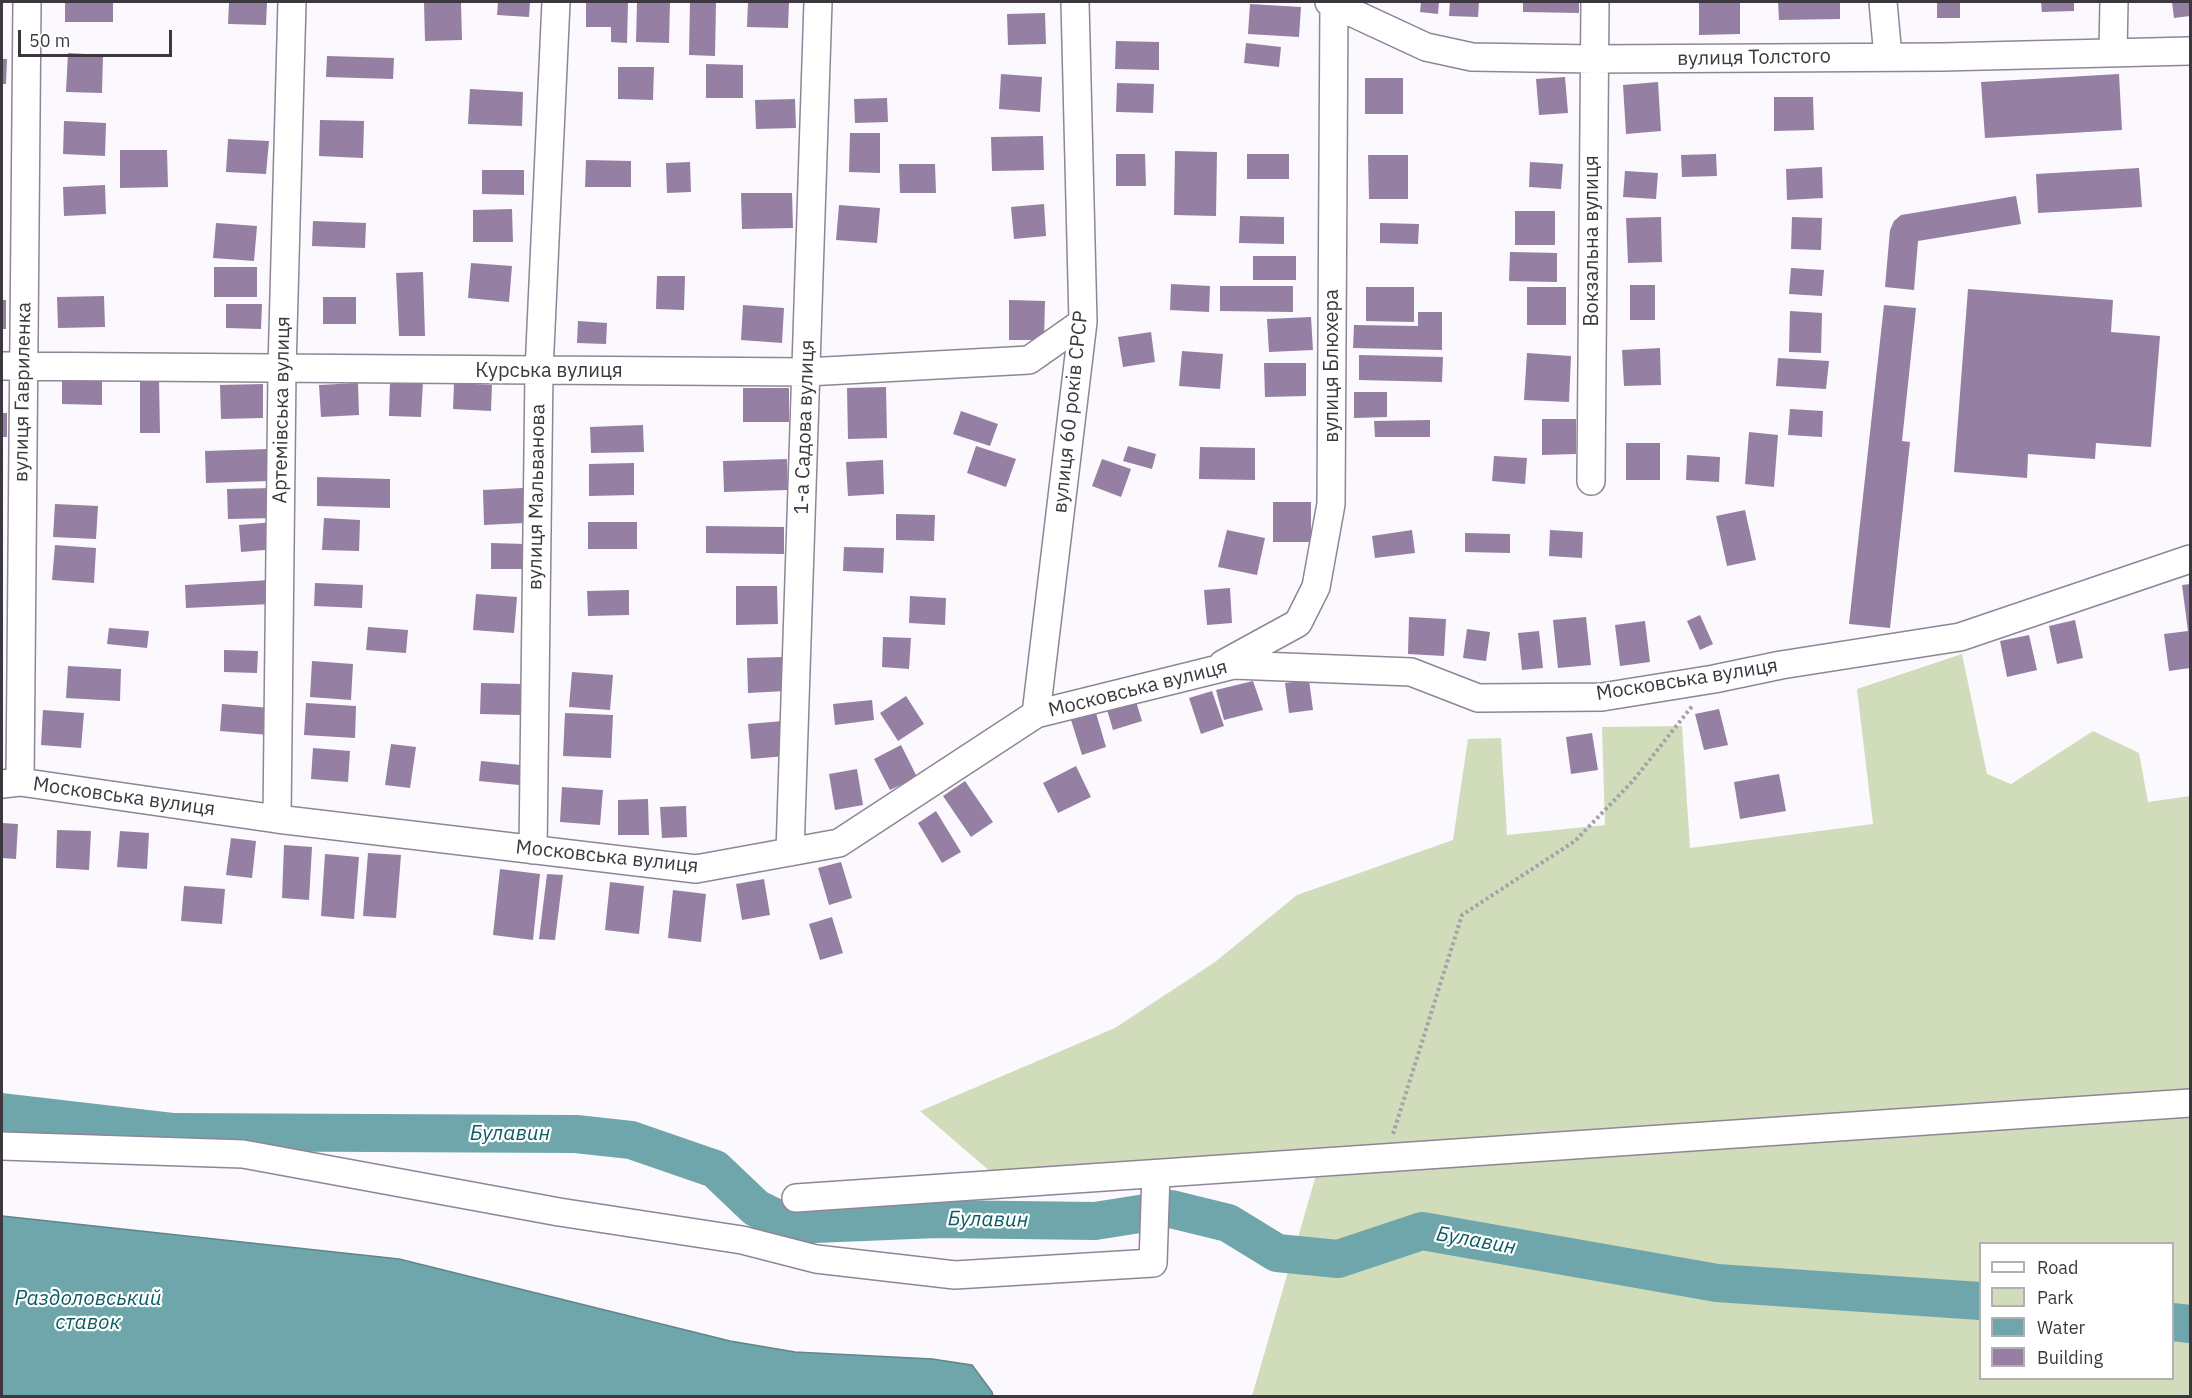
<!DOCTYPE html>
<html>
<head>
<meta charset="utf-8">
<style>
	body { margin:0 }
	#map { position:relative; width:2192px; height:1398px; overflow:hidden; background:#fbf9fd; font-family:"IBM Plex Sans",sans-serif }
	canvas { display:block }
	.frame { position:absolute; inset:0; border:3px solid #3d3840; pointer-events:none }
	.legend { position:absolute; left:1979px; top:1242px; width:195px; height:138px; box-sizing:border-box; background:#fff; border:2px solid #b1afb3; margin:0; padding:8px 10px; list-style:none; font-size:18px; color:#3d3840 }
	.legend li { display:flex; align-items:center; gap:12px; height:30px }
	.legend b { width:30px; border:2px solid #b1afb3 }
	.scale { position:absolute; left:18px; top:30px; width:154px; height:27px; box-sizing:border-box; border:3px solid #3d3840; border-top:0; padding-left:8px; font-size:18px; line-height:21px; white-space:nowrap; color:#3d3840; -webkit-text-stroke:4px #fff; paint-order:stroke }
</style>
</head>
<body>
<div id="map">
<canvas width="2192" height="1398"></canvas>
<div class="frame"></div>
<ul class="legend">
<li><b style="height:8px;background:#fff"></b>Road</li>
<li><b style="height:16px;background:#d1dcba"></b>Park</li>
<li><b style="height:16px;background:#6fa6ab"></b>Water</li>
<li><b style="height:16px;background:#957fa3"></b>Building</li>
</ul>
<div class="scale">50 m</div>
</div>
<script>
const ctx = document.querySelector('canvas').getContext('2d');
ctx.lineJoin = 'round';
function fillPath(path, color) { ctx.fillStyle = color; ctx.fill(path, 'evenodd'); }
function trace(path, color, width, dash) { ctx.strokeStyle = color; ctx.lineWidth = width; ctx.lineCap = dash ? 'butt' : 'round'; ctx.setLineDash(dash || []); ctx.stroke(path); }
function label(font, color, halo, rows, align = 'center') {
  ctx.font = font + ' "IBM Plex Sans",sans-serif'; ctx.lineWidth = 4.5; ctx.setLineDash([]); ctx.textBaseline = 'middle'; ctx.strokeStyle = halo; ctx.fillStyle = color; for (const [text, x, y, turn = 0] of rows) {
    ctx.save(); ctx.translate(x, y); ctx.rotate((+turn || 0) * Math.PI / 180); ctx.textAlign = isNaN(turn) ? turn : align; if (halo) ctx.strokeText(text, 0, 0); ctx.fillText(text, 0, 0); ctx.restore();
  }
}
const green = new Path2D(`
	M 1962,654 L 1987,774 L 2011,784 L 2093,731 L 2139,753 L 2148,802 L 2190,796 L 2190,1396 L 1252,1396 L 1323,1151 L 992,1173 L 920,1111 L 1115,1028 L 1215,962 L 1297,895 L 1453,840 L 1468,739 L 1501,738 L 1507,835 L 1605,825 L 1602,727 L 1682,726 L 1690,848 L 1873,824 L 1857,689 ZM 1980,1244 L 2172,1244 L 2172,1378 L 1980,1378 Z`);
const water = new Path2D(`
	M 2,1216 L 399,1259 L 730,1341 L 795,1352 L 932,1359 L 972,1365 L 992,1392 L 993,1396 L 2,1396 Z`);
const river = new Path2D(`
	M 2,1112 L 174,1132 L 576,1134 L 631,1140 L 715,1169 L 756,1208 L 790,1225 L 937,1219 L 1095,1221 L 1171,1209 L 1228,1223 L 1277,1253 L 1338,1259 L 1422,1231 L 1717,1283 L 1980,1301
	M 2172,1322 L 2190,1324`);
const building = new Path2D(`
	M 65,2 L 113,2 L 113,22 L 65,22 Z
	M 229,2 L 267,2 L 266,25 L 228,24 Z
	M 424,2 L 461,2 L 462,40 L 425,41 Z
	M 498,2 L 530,2 L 529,17 L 497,15 Z
	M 586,2 L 628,2 L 627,43 L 611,42 L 611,27 L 586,27 Z
	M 637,2 L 670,2 L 669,43 L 636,42 Z
	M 690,2 L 716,2 L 715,56 L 689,55 Z
	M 748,2 L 789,2 L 788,28 L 747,27 Z
	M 1421,2 L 1439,2 L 1438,14 L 1420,12 Z
	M 1450,2 L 1479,2 L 1478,17 L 1449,16 Z
	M 1523,2 L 1579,2 L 1579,13 L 1523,12 Z
	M 1699,2 L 1740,2 L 1740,34 L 1699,35 Z
	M 1778,2 L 1840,2 L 1840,19 L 1779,20 Z
	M 1937,2 L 1960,2 L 1960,18 L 1937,18 Z
	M 2041,2 L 2074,2 L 2074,11 L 2042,12 Z
	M 2172,2 L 2190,2 L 2190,16 L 2174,18 Z
	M 1250,4 L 1301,7 L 1299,37 L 1248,34 Z
	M 1045,13 L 1046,44 L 1008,45 L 1007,14 Z
	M 1116,41 L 1159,42 L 1159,70 L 1115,69 Z
	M 1246,43 L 1281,47 L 1279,67 L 1244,63 Z
	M 68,53 L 103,55 L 102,93 L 66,92 Z
	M 327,56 L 394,58 L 393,79 L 326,77 Z
	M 2,59 L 7,59 L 6,84 L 2,84 Z
	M 706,64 L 743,65 L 743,98 L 706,98 Z
	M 618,67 L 654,67 L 653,100 L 618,99 Z
	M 1001,74 L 1042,77 L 1040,112 L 999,109 Z
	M 2119,74 L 2122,130 L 1985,138 L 1981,82 Z
	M 1565,77 L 1568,113 L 1539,115 L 1536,79 Z
	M 1365,78 L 1403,78 L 1403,114 L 1365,114 Z
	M 1658,82 L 1661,131 L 1626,134 L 1623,85 Z
	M 1117,83 L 1154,84 L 1153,113 L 1116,112 Z
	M 470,89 L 523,92 L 522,126 L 468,124 Z
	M 1774,97 L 1813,97 L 1814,130 L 1774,131 Z
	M 887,98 L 888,122 L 855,123 L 854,99 Z
	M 795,99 L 796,128 L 756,129 L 755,100 Z
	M 320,120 L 364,121 L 363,158 L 319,156 Z
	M 64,121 L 106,123 L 105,156 L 63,154 Z
	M 850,133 L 880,133 L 880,173 L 849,172 Z
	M 1043,136 L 1044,170 L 992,171 L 991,137 Z
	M 228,139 L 269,141 L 266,174 L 226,172 Z
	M 120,150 L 167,150 L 168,187 L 120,188 Z
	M 1175,151 L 1217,152 L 1216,216 L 1174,215 Z
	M 1116,154 L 1145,154 L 1146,186 L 1116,186 Z
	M 1247,154 L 1289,154 L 1289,179 L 1247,179 Z
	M 1716,154 L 1717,176 L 1682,177 L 1681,155 Z
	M 1368,155 L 1408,155 L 1408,199 L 1369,199 Z
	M 586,160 L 631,161 L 631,187 L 585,187 Z
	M 690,162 L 691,192 L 667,193 L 666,163 Z
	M 1530,162 L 1563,164 L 1561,189 L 1529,187 Z
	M 899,164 L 935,164 L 936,193 L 900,193 Z
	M 1822,167 L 1823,198 L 1787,200 L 1786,169 Z
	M 2139,168 L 2142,207 L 2038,213 L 2036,174 Z
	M 482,170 L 524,170 L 524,195 L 482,194 Z
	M 1625,171 L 1658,173 L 1656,199 L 1623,197 Z
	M 105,185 L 106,214 L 64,216 L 63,187 Z
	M 741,193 L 792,193 L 793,228 L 742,229 Z
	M 2016,196 L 2021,224 L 1918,241 L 1914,290 L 1885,287 L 1890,230 L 1894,221 L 1901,215 Z
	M 1044,204 L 1046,236 L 1014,239 L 1011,207 Z
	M 839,205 L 880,208 L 877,243 L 836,240 Z
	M 512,209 L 513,242 L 473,242 L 473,210 Z
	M 1515,211 L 1555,211 L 1555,245 L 1515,245 Z
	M 1240,216 L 1284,217 L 1284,244 L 1239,243 Z
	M 1661,217 L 1662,262 L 1628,263 L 1626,218 Z
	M 1792,217 L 1822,218 L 1821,250 L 1791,249 Z
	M 313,221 L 366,223 L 365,248 L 312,246 Z
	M 216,223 L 257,226 L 254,261 L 213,258 Z
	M 1380,223 L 1419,224 L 1418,244 L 1380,243 Z
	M 1510,252 L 1557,253 L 1557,282 L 1509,281 Z
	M 1253,256 L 1296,256 L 1296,280 L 1253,280 Z
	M 471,263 L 512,266 L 509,302 L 468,298 Z
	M 214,267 L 257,267 L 257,297 L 214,297 Z
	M 1791,268 L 1824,270 L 1822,296 L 1789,294 Z
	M 423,272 L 425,336 L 399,336 L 396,273 Z
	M 657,276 L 685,276 L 684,310 L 656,309 Z
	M 1171,284 L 1210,286 L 1209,312 L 1170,310 Z
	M 1630,285 L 1655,285 L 1655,320 L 1630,320 Z
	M 1220,286 L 1293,286 L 1293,312 L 1220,311 Z
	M 1366,287 L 1414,287 L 1414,322 L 1366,321 Z
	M 1527,287 L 1566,287 L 1566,325 L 1527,325 Z
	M 1968,289 L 2113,300 L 2111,332 L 2160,336 L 2151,447 L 2096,443 L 2095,459 L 2028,454 L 2027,478 L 1954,472 Z
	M 104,296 L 105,327 L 58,328 L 57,297 Z
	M 323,297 L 356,297 L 356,324 L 323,324 Z
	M 2,300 L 6,300 L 6,329 L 2,329 Z
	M 1009,300 L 1045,301 L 1044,340 L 1009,340 Z
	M 226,304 L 262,304 L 261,329 L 226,328 Z
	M 743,305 L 784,308 L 782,343 L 741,340 Z
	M 1884,305 L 1916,308 L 1902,441 L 1910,442 L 1890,628 L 1849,624 Z
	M 1790,311 L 1822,313 L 1821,353 L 1789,352 Z
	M 1418,312 L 1442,312 L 1442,350 L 1353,348 L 1354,325 L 1418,326 Z
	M 1311,317 L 1313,350 L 1269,352 L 1267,319 Z
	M 578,321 L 607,323 L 606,344 L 577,343 Z
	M 1151,332 L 1155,362 L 1123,367 L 1118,337 Z
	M 1660,348 L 1661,385 L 1624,386 L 1622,350 Z
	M 1182,351 L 1223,354 L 1220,389 L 1179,386 Z
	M 1527,353 L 1571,356 L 1569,402 L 1524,400 Z
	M 1359,355 L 1443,357 L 1442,382 L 1359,380 Z
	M 1778,358 L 1829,361 L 1826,389 L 1776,386 Z
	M 1264,363 L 1306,363 L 1306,396 L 1265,397 Z
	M 62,377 L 102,378 L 102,405 L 62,404 Z
	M 140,380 L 159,380 L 160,433 L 140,433 Z
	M 390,381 L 423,382 L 421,417 L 389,416 Z
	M 358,383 L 359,415 L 321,417 L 319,385 Z
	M 454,383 L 492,385 L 491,411 L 453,409 Z
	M 263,384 L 263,418 L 221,419 L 220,385 Z
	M 886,387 L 887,438 L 848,439 L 847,388 Z
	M 743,388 L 789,388 L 789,422 L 743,422 Z
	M 1354,392 L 1387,392 L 1387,417 L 1354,418 Z
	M 1790,409 L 1823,411 L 1822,437 L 1788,435 Z
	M 961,411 L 998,424 L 990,446 L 953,434 Z
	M 2,413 L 7,413 L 7,437 L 2,437 Z
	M 1542,419 L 1576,419 L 1576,454 L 1542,455 Z
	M 1430,420 L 1430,437 L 1375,437 L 1374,421 Z
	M 643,425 L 644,452 L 591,453 L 590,427 Z
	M 1749,432 L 1778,435 L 1774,487 L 1745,484 Z
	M 1626,443 L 1660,443 L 1660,480 L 1626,480 Z
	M 976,446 L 1016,459 L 1006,487 L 967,473 Z
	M 1128,446 L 1156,454 L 1152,469 L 1123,461 Z
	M 1200,447 L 1255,448 L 1255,480 L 1199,479 Z
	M 268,449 L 269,481 L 206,483 L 205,451 Z
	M 1687,455 L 1720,457 L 1719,482 L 1686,480 Z
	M 1494,456 L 1527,458 L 1525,484 L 1492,481 Z
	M 787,459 L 788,490 L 724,492 L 723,461 Z
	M 1102,459 L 1131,469 L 1121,497 L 1092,486 Z
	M 883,460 L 884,494 L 848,496 L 846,462 Z
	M 634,463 L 634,495 L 589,496 L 589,464 Z
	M 317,477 L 390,479 L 390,508 L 317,506 Z
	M 274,488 L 275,518 L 228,519 L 227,489 Z
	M 523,488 L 525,523 L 484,525 L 483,490 Z
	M 1273,502 L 1311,502 L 1311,542 L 1273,542 Z
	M 55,504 L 98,506 L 96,539 L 53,537 Z
	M 1745,510 L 1756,560 L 1727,566 L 1716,516 Z
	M 896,514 L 935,515 L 934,541 L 896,540 Z
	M 324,518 L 360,520 L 359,551 L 322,550 Z
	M 274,522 L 276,549 L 241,552 L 239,525 Z
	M 588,522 L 637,522 L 637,549 L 588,549 Z
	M 706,526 L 784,527 L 784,554 L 706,553 Z
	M 1227,530 L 1265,538 L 1257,575 L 1218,567 Z
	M 1412,530 L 1415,553 L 1375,558 L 1372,536 Z
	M 1550,530 L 1583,532 L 1582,558 L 1549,556 Z
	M 1465,533 L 1510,534 L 1510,553 L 1465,552 Z
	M 491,543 L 525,544 L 524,569 L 491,569 Z
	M 55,545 L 96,548 L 94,583 L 52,580 Z
	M 844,547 L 884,548 L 883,573 L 843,571 Z
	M 270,580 L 271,604 L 186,608 L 185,585 Z
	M 315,583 L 363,585 L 362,608 L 314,606 Z
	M 2190,584 L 2190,668 L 2169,671 L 2164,634 L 2188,631 L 2182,585 Z
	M 736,586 L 777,586 L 778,624 L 736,625 Z
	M 1230,588 L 1232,623 L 1207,625 L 1204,590 Z
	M 629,590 L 629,615 L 588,616 L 587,591 Z
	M 476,594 L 517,597 L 514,633 L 473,630 Z
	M 910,596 L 946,598 L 945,625 L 909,623 Z
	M 1700,615 L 1713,644 L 1700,650 L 1687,621 Z
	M 1409,617 L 1446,619 L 1444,656 L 1408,654 Z
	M 1586,617 L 1591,665 L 1558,668 L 1553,620 Z
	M 2075,620 L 2083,658 L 2057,664 L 2049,626 Z
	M 1645,621 L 1650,662 L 1620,666 L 1615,625 Z
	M 368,627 L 408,630 L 406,653 L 366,650 Z
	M 109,628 L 149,631 L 147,648 L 107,644 Z
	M 1467,629 L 1490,632 L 1486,661 L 1463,658 Z
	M 1539,631 L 1543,668 L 1522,670 L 1518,633 Z
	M 2029,635 L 2037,670 L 2007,677 L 2000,641 Z
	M 883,637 L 911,638 L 909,669 L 882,667 Z
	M 224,650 L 258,651 L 257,673 L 224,672 Z
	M 783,657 L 785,691 L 748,693 L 747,658 Z
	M 312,661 L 353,664 L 351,700 L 310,697 Z
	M 68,666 L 121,669 L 120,701 L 66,698 Z
	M 572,672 L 613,675 L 610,710 L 569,707 Z
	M 1309,680 L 1313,710 L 1289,713 L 1285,683 Z
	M 1253,681 L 1263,710 L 1224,720 L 1216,690 Z
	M 481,683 L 522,684 L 521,715 L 480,714 Z
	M 1212,691 L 1224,726 L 1201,734 L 1189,698 Z
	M 1134,695 L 1142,721 L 1113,730 L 1105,703 Z
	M 906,696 L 924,724 L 898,741 L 880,713 Z
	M 872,700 L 874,720 L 835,725 L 833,704 Z
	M 306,703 L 356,706 L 355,738 L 304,735 Z
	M 222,704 L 271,708 L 269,735 L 220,731 Z
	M 1719,709 L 1728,745 L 1704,750 L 1695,714 Z
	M 43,710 L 84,713 L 81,748 L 41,745 Z
	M 565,713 L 613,715 L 611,758 L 563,756 Z
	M 1096,713 L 1106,747 L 1082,755 L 1071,720 Z
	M 783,721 L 786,756 L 751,759 L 748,724 Z
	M 1592,733 L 1598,770 L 1571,774 L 1566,737 Z
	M 391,744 L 416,747 L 410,788 L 385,785 Z
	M 901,745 L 917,777 L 890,790 L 874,759 Z
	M 313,748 L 350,751 L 348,782 L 311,779 Z
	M 481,761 L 521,765 L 519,785 L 479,781 Z
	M 1076,766 L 1091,797 L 1058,813 L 1043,783 Z
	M 857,769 L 863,805 L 835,810 L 829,774 Z
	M 1779,774 L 1786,811 L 1740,819 L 1734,782 Z
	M 965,781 L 993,822 L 971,837 L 943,796 Z
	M 562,787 L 603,790 L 600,825 L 560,822 Z
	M 648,799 L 649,835 L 618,835 L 618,800 Z
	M 686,806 L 687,837 L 662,838 L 660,807 Z
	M 936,811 L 961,852 L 942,863 L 918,823 Z
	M 2,823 L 18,824 L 16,859 L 2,858 Z
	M 57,830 L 91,831 L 89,870 L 56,868 Z
	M 120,831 L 149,833 L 147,869 L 117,867 Z
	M 231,838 L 256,841 L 252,878 L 226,875 Z
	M 284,845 L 312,847 L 309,900 L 282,898 Z
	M 368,853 L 401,855 L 396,918 L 363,916 Z
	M 325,854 L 359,857 L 354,919 L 321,916 Z
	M 841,862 L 852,898 L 829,905 L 818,868 Z
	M 500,869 L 540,874 L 533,940 L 493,935 Z
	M 547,874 L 563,875 L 555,940 L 539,939 Z
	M 764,879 L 770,915 L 742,920 L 736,884 Z
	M 610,882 L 644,886 L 639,934 L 605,930 Z
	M 184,886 L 225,889 L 222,924 L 181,921 Z
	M 673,890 L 706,894 L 701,942 L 668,938 Z
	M 832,917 L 843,953 L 820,960 L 809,924 Z`);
const path = new Path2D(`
	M 1393,1134 L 1462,915 L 1575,841 L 1632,782 L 1693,705`);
const minor = new Path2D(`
	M 1329,2 L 1426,47 L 1472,57 L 1593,59 L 1942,57 L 2190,51
	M 1883,2 L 1888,57
	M 2113,52 L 2114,2
	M 2,366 L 807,372 L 1029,360 L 1083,322
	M 1591,481 L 1595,2
	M 1223,664 L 1298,623 L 1316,587 L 1331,504 L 1334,2
	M 1036,714 L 1083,322 L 1075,2
	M 20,782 L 27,2
	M 2,784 L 20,782 L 277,819 L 696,869 L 839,843 L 1036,714 L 1234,665 L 1411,672 L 1478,698 L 1602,697 L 1714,679 L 1781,665 L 1960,637 L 2190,559
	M 277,819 L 282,369 L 292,2
	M 533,850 L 539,371 L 556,2
	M 790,852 L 818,2
	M 2,1146 L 243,1154 L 559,1212 L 742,1240 L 816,1259 L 955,1275 L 1153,1263 L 1156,1174
	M 796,1198 L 2190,1103`);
const streetNames = [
	["вулиця Толстого",1754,58,-1],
	["Вокзальна вулиця",1592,241,-90],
	["вулиця Блюхера",1332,366,-90],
	["Курська вулиця",549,371],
	["вулиця Гавриленка",23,392,-89],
	["Артемівська вулиця",282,410,-89],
	["вулиця 60 років СРСР",1071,412,-84],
	["1-а Садова вулиця",805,427,-88],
	["вулиця Мальванова",537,497,-89],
	["Московська вулиця",1687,680,-9],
	["Московська вулиця",1138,689,-14],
	["Московська вулиця",124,797,8],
	["Московська вулиця",607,857,6]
];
const waterNames = [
	["Булавин",510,1134],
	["Булавин",988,1220,1],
	["Булавин",1476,1241,10],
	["Раздоловський",88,1299],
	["ставок",88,1323]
];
fillPath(green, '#d1dcba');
fillPath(water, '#6fa6ab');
trace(water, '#60858b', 1.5);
trace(river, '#6fa6ab', 38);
fillPath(building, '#957fa3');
trace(minor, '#8f8596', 30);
trace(path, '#a6a2a8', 4, [3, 3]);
trace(minor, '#fff', 27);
label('20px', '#3d3840', '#fff', streetNames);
label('italic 21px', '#0b5d62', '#fff', waterNames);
</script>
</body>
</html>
